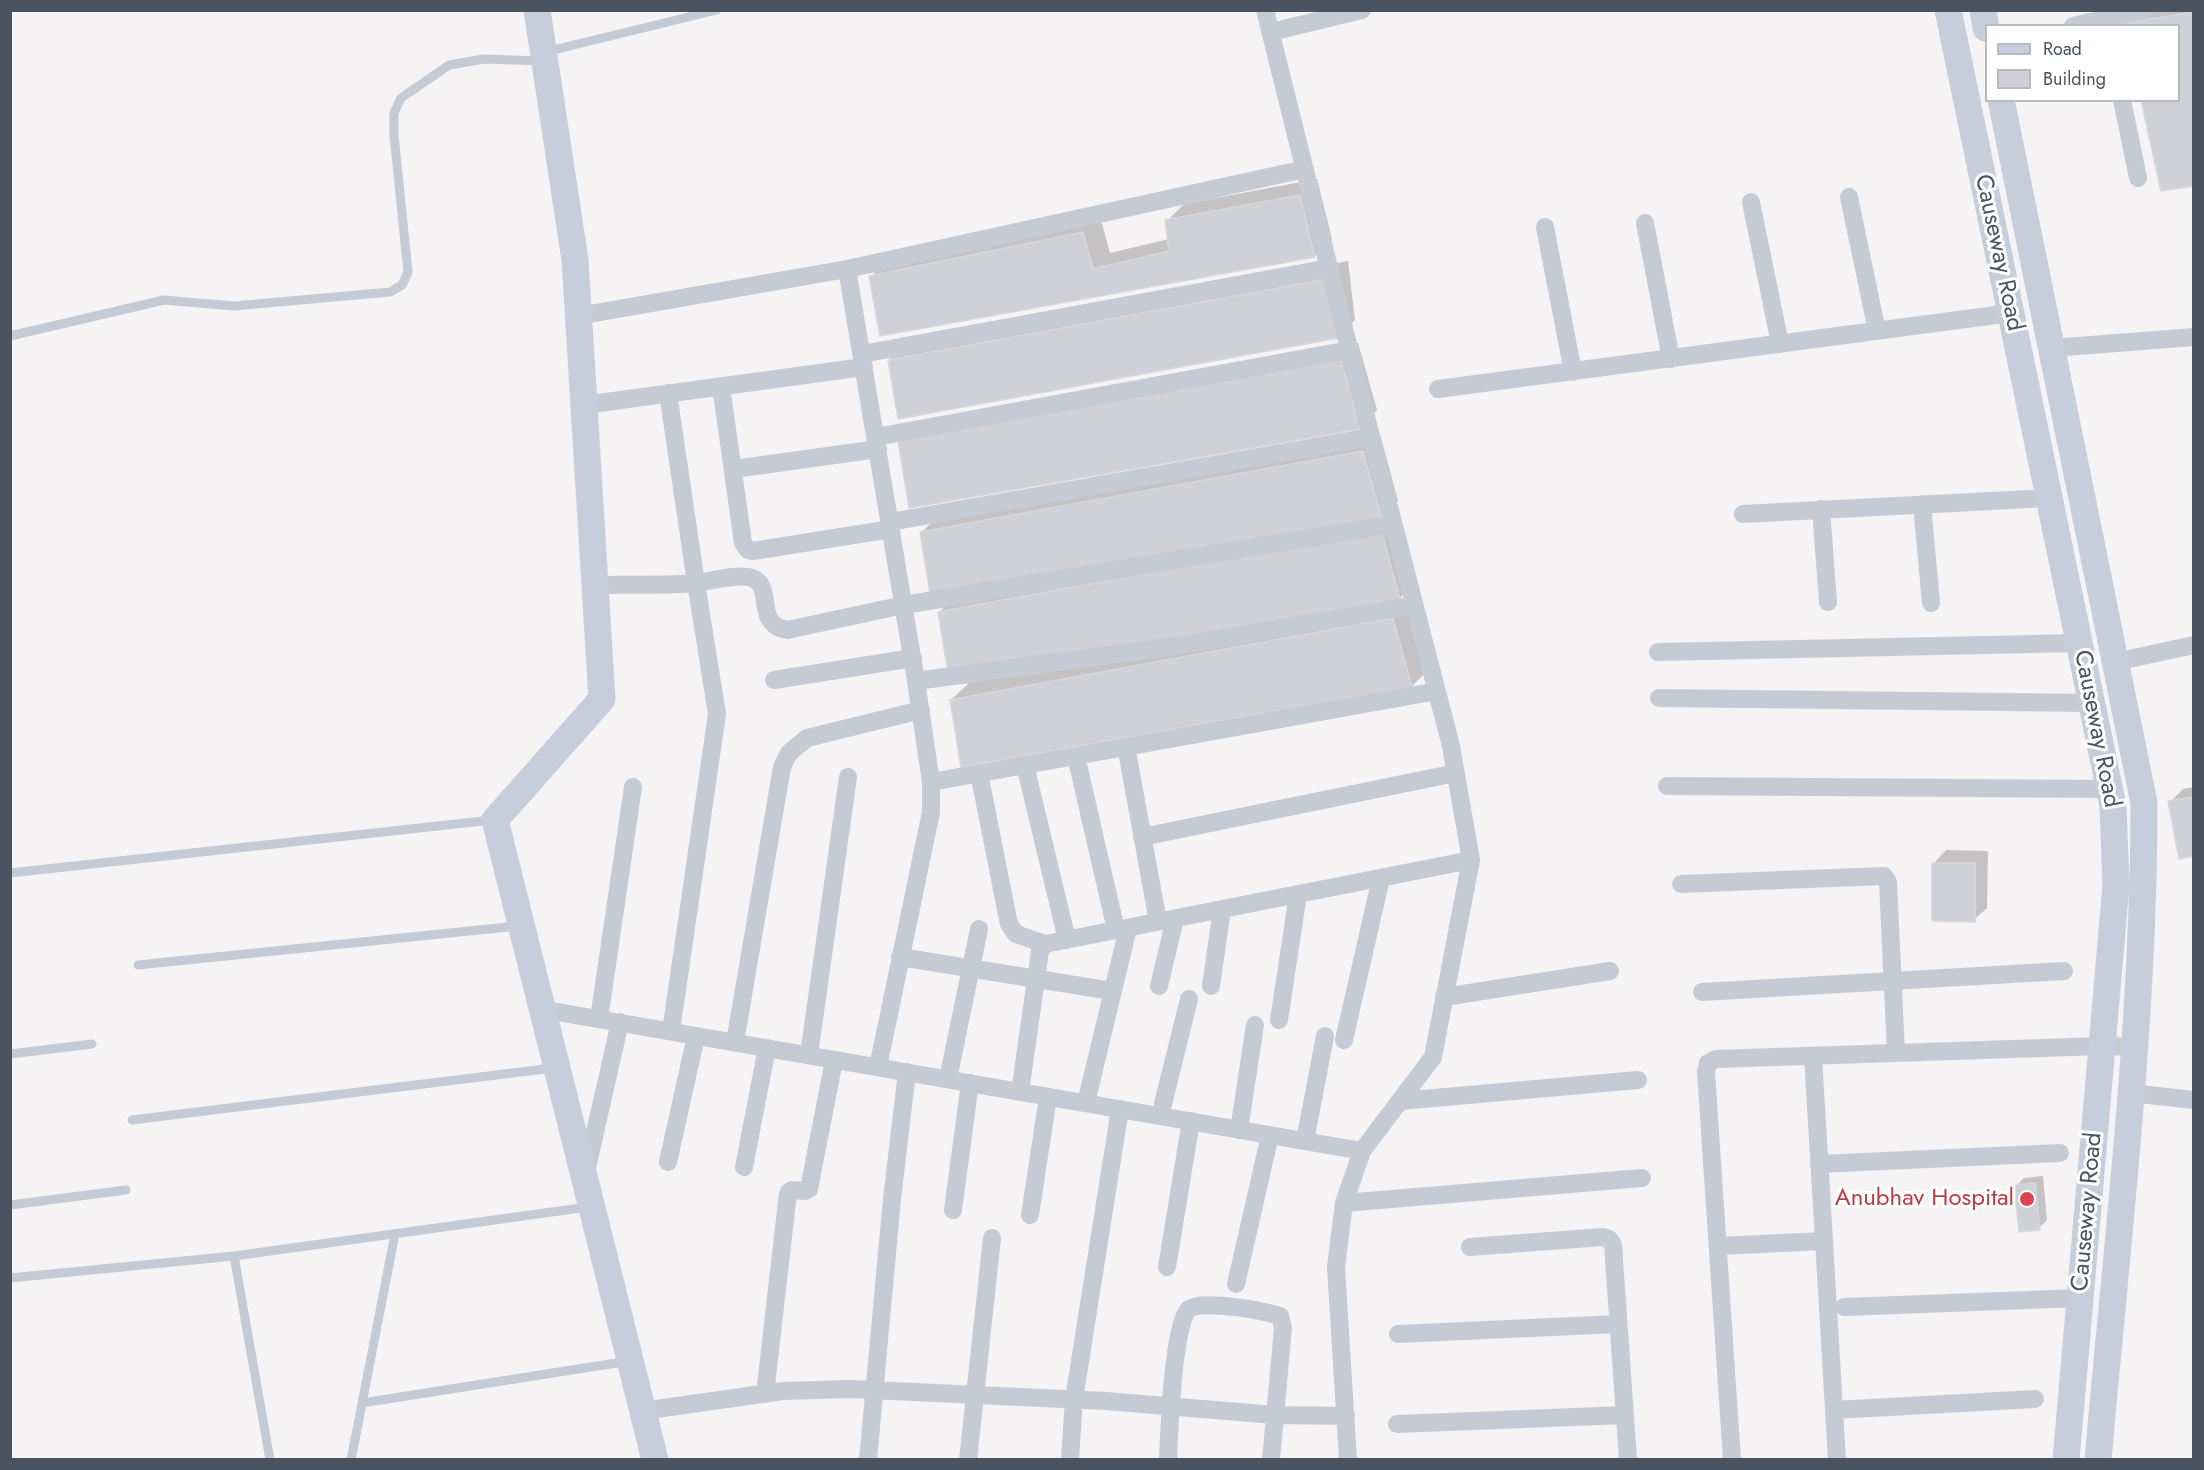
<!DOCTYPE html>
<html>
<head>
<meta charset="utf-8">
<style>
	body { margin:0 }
	#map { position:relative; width:2204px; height:1470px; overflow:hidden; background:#f5f3f3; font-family:Jost,sans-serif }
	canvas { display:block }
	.frame { position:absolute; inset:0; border:12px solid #4a5461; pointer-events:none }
	.legend { position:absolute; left:1985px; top:24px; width:195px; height:78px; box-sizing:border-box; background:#fff; border:2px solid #b7bbc0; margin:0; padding:8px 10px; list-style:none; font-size:18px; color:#4a5461 }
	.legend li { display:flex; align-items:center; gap:12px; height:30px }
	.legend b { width:30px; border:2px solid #b7bbc0 }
</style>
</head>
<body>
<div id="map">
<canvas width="2204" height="1470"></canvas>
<div class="frame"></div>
<ul class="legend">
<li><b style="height:8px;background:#c6cedb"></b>Road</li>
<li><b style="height:16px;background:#cfd1d7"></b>Building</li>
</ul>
</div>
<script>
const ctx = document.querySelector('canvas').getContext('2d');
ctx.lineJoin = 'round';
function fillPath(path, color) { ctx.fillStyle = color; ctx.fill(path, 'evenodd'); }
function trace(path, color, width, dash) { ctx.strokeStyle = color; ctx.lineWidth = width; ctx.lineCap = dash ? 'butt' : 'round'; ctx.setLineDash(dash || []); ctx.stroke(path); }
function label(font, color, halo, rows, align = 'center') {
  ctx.font = font + ' Jost,sans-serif'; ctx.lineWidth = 6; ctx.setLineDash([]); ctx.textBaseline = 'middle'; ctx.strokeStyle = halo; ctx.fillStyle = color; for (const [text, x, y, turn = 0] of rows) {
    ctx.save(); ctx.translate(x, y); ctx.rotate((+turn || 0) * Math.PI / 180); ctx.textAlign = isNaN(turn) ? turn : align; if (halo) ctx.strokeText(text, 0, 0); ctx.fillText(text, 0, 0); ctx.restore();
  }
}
const shadow = new Path2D(`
	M 2138,10 L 2194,10 L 2194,185 L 2178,100 L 2178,26 L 2126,26 Z
	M 1317,179 L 1332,239 L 1315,256 L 881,334 L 871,277 L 888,259 L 1100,216 L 1110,253 L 1169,239 L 1167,221 L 1184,204 Z
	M 1348,261 L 1355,320 L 1337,337 L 889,360 L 906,343 Z
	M 1358,343 L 1377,410 L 1360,427 L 917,425 Z
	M 1380,434 L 1398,501 L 1383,516 L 1417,581 L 1400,598 L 939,612 L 959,593 L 921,533 L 938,516 Z
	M 1410,602 L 1429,669 L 1412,686 L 951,700 L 969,683 Z
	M 2194,787 L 2194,854 L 2170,802 L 2183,789 Z
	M 1946,850 L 1988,851 L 1987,908 L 1974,920 L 1934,863 Z
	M 2043,1176 L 2047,1220 L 2039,1228 L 2016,1186 L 2024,1178 Z`);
const building = new Path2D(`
	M 2194,12 L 2194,186 L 2161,191 L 2141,100 L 2178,100 L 2178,26 L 2124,26 L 2124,23 Z
	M 1300,195 L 1315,257 L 880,336 L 869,276 L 1083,232 L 1093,269 L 1169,251 L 1165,220 Z
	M 1331,278 L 1338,338 L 898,419 L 888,360 Z
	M 1341,360 L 1360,429 L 909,508 L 898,441 Z
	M 1363,451 L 1382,520 L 931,599 L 920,532 Z
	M 1381,530 L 1400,599 L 949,679 L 938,612 Z
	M 1393,618 L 1412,687 L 961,767 L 950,700 Z
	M 2194,797 L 2194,856 L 2179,859 L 2168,801 Z
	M 1932,863 L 1975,863 L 1975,922 L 1932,921 Z
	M 2035,1183 L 2040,1230 L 2019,1232 L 2014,1185 Z`);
const lane = new Path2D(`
	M 545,52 L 717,10
	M 10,336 L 164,300 L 234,306 L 390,292 L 402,285 L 408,272 L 394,135 L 394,113 L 401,98 L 449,65 L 484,59 L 542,61
	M 10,873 L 492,820
	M 138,965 L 518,926
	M 10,1054 L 92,1044
	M 132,1120 L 553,1068
	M 10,1205 L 126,1190
	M 234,1256 L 270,1460
	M 10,1278 L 234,1256 L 588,1207
	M 362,1403 L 629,1361
	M 351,1460 L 395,1234`);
const street = new Path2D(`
	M 1265,10 L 1371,437 L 1451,746 L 1471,860 L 1433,1057 L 1362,1151 L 1344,1203 L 1336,1267 L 1348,1460
	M 2073,26 L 2143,10
	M 1271,32 L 1362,10
	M 2122,100 L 2138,178
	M 1849,197 L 1877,331
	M 1751,202 L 1780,344
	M 1645,223 L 1671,359
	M 1545,227 L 1573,372
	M 847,269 L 916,681 L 1176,646 L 1414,605
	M 578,316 L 847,269 L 1305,169
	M 2052,348 L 2194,337
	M 862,354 L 1329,268
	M 721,386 L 743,543 L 748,550 L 753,551 L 891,529
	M 1438,389 L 2011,313
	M 668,393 L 696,583 L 717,714 L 671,1031
	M 584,405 L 864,367
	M 876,437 L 1349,350
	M 734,469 L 878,449
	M 1922,504 L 1931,603
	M 1821,509 L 1828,602
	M 1743,514 L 2049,498
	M 890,522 L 1371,437
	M 595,585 C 629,584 663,586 697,583 C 711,581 739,573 752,578 C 775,586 753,624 787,630 L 904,605 L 1393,524
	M 1658,652 L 2079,643
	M 2115,662 L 2194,645
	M 774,680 L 913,658
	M 1659,698 L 2091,703
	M 1126,746 L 1158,922
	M 1076,756 L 1116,930
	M 1025,765 L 1067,940
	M 979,773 L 1009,924 L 1016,934 L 1045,944 L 1471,860
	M 931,782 L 1437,691
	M 1667,786 L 2109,789
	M 1142,837 L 1456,773
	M 1681,884 L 1884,876 L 1888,882 L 1896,1053
	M 900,957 L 1112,991
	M 1159,986 L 1175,919
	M 1211,986 L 1222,909
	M 1702,992 L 2064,971
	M 1444,997 L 1610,971
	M 540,1009 L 1362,1151
	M 599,1019 L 633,787
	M 1279,1020 L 1298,894
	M 1344,1040 L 1381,878
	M 735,1042 L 782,767 L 789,753 L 807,738 L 921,710
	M 809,1055 L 848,777
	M 1813,1056 L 1837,1460
	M 878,1067 L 931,812 L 931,782 L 916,681
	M 948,1079 L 979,929
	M 1020,1092 L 1040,951 L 1045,944
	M 2130,1093 L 2194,1100
	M 1400,1101 L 1638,1080
	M 1086,1103 L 1128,928
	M 1160,1116 L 1189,999
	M 1239,1130 L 1255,1025
	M 1305,1141 L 1325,1036
	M 668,1162 L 696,1036
	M 1819,1164 L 2060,1153
	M 744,1167 L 767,1048
	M 586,1172 L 620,1022
	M 1344,1203 L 1642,1178
	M 953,1210 L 970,1083
	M 1030,1215 L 1048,1097
	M 1718,1246 L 1824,1241
	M 1470,1247 L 1603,1237 L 1609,1239 L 1613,1245 L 1628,1460
	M 1167,1267 L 1191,1121
	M 1236,1284 L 1270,1135
	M 1844,1307 L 2080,1298
	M 1398,1334 L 1618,1324
	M 765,1394 L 788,1193 L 792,1190 L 805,1191 L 809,1189 L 834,1060
	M 1834,1410 L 2035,1399
	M 642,1411 L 783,1391 L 850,1389 L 1106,1401 L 1275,1415 L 1346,1416
	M 1397,1424 L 1625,1415
	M 868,1460 L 892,1199 L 907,1072
	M 968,1460 L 992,1238
	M 1070,1460 L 1074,1399 L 1120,1109
	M 1168,1460 C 1169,1435 1173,1322 1189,1309 C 1202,1299 1264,1311 1280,1316 L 1283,1328 L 1271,1460
	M 1732,1460 L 1706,1072 L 1708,1063 L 1716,1059 L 2102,1046 L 2133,1047`);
const secondary = new Path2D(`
	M 537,10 L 575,260 L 602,699 L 495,820 L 655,1460
	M 1948,10 L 2113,806 L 2116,885 L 2066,1460
	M 1983,10 L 1986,28
	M 2001,100 L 2144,803 C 2144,1022 2117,1242 2098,1460`);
const markers = [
	[2027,1199,8,"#e0444e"]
];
const streetNames = [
	["Causeway Road",1998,253,78],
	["Causeway Road",2096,729,79],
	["Causeway Road",2088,1212,-85]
];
const healthNames = [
	["Anubhav Hospital",2014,1199]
];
fillPath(shadow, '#0003');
fillPath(building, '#cfd1d7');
trace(building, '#d7d8de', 1.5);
trace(lane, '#c4cbd4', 9);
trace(street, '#c4cbd4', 18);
trace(secondary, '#c6cedb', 27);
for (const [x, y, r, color] of markers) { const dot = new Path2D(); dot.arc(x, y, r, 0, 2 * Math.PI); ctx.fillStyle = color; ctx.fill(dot); trace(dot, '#fff', 2); }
label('24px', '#4a5461', '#fff', streetNames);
label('24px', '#be3a42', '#fff', healthNames, 'right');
</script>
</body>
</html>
